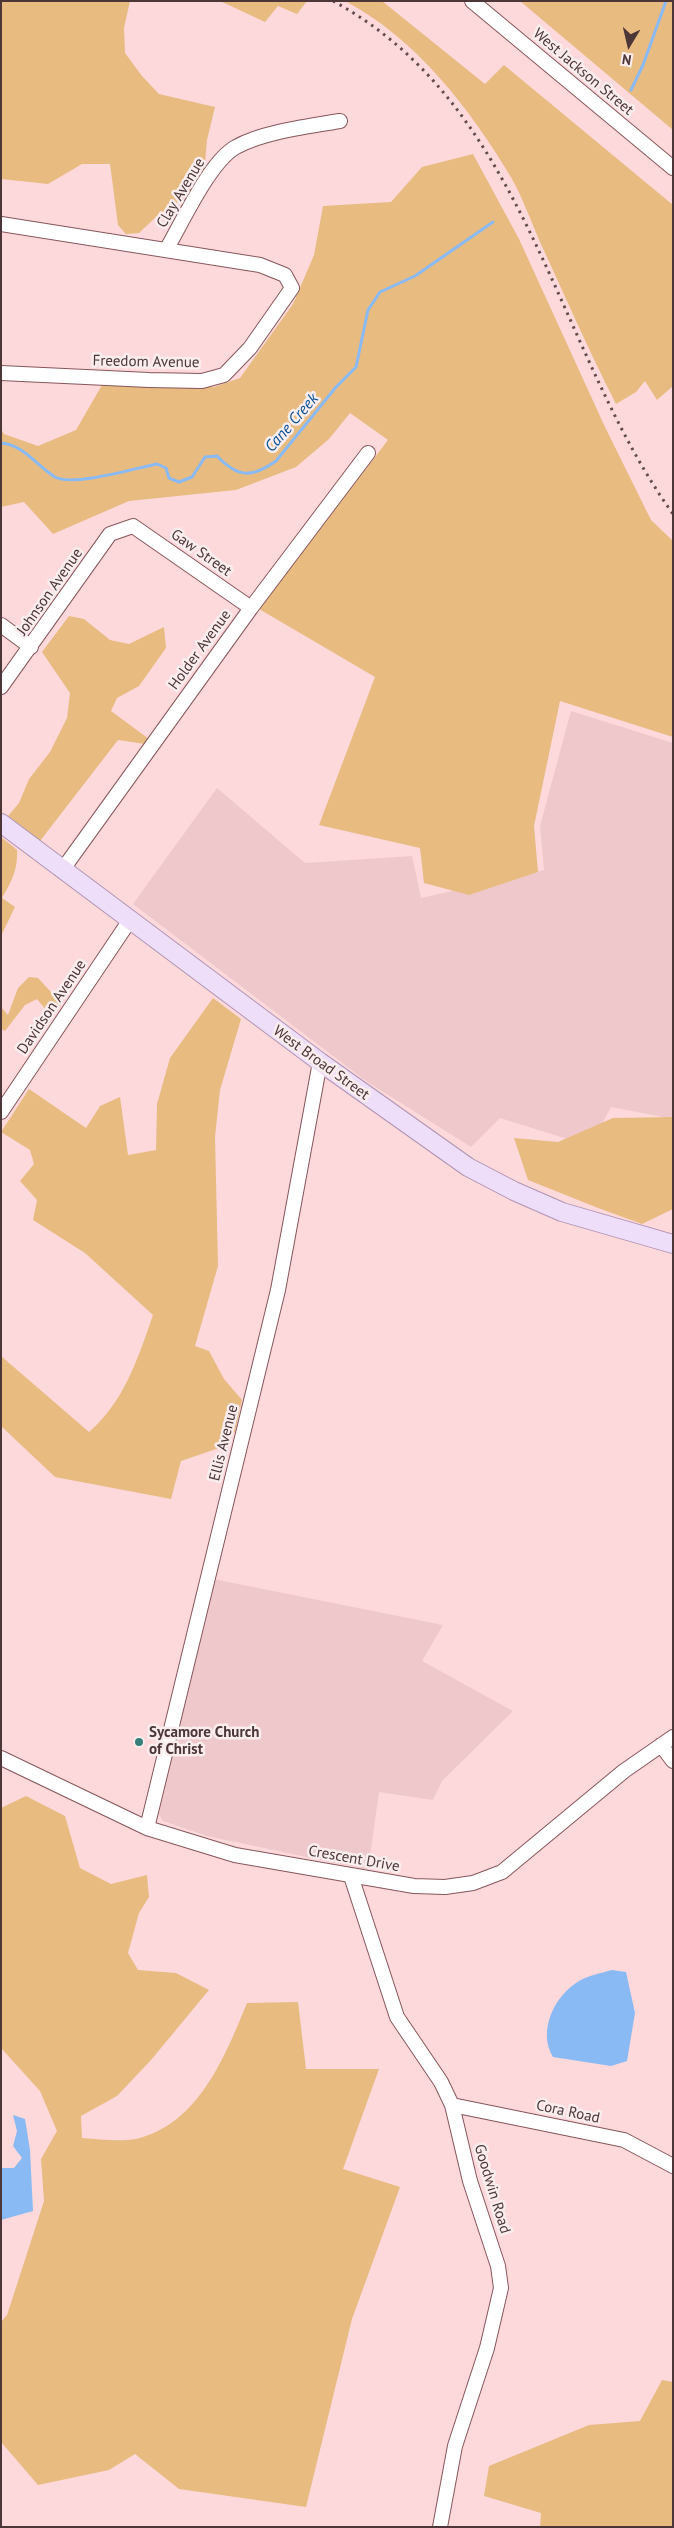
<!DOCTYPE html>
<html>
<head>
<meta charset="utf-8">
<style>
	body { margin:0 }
	#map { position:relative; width:674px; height:2528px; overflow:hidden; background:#fdd9dc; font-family:"PT Sans",sans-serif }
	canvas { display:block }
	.frame { position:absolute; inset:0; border:2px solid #4d3638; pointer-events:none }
	.north { position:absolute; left:604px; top:20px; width:50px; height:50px; -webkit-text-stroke:4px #f9edee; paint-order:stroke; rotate:189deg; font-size:14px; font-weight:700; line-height:20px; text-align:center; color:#4d3638 }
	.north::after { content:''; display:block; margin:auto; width:18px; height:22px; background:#4d3638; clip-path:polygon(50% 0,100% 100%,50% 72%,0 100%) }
</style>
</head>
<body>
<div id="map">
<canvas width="674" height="2528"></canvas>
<div class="frame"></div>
<div class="north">N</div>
</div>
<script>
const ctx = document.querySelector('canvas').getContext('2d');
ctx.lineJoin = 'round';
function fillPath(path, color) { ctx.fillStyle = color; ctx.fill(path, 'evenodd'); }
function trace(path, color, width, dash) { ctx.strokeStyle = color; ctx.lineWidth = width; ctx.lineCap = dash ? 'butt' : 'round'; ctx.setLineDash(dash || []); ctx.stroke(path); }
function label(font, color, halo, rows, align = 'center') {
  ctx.font = font + ' "PT Sans",sans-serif'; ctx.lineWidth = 5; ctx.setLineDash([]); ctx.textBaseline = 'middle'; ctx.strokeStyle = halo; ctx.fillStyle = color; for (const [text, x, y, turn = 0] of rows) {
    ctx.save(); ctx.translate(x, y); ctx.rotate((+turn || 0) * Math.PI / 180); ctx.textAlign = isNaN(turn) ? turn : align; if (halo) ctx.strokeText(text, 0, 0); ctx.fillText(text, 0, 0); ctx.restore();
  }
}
const built = new Path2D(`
	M 571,711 L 673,743 L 673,1119 L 611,1107 L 590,1146 L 500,1118 L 471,1147 L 366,1081 L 133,904 L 217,788 L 305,863 L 412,856 L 421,898 L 544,870 L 540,826 Z
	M 213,1579 L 443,1625 L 422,1661 L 513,1711 L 442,1781 L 433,1800 L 379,1792 L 368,1870 L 207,1836 L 163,1821 L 159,1814 Z`);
const green = new Path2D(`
	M 1,1 L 130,1 L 124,28 L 125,53 L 142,76 L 159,94 L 215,107 L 207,140 L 204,174 L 187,196 L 156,217 L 139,233 L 126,234 L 118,225 L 110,164 L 82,164 L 48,184 L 1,179 Z
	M 220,1 L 307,1 L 297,14 L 278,6 L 265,22 Z
	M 345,1 L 382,1 L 485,84 L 504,65 L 673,205 L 673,386 L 657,400 L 645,381 L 636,392 L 616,404 C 589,351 565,296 540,242 C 531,221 523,199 512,179 C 471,110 417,39 345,1 Z
	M 520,1 L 673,1 L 673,130 Z
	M 473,154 L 519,239 L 605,427 L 651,520 L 673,541 L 673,737 L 560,701 L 534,826 L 538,872 L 469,895 L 424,883 L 420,848 L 319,825 L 375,677 L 259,609 L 388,440 L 350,413 L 329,439 L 296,467 L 236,490 L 129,501 L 53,534 L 24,502 L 1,507 L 1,429 L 4,434 L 38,446 L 76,430 L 102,385 L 214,387 L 240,378 L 293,304 L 314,255 L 323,206 L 391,202 L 422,167 Z
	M 69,616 L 84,619 L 110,640 L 129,644 L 164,627 L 166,648 L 139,686 L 117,698 L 111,711 L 149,739 L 145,744 L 118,740 L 40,841 L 8,816 L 19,803 L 29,779 L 50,752 L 67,718 L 70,693 L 42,652 Z
	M 1,837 L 17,850 C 18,869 12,881 2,898 L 15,907 L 1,936 Z
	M 29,977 L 38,978 L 62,1004 L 47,1024 L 47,1011 L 37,999 L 25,1005 L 5,1031 L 1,1029 L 1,1007 L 8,1015 L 18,988 Z
	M 213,998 L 241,1019 L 220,1090 L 215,1137 L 218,1266 L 195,1346 L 209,1351 L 224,1379 L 242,1400 L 235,1432 L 219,1448 L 181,1461 L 171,1499 L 55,1477 L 1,1426 L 1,1356 L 89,1432 C 124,1402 138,1358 153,1315 L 85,1253 L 33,1220 L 37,1200 L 20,1181 L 34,1164 L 30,1150 L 1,1132 L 29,1089 L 86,1128 L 100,1106 L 120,1097 L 128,1155 L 156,1150 L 157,1104 L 170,1058 Z
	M 673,1117 L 673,1209 L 642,1224 L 598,1208 L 528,1180 L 514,1138 L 558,1142 L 613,1118 Z
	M 26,1796 L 65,1816 L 80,1868 L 111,1884 L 147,1875 L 149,1897 L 139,1913 L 128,1953 L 138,1970 L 176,1973 L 209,1990 L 151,2060 L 117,2096 L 81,2116 L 82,2138 C 99,2139 120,2142 136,2139 C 199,2124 225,2056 247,2003 L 298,2002 L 306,2069 L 379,2069 L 343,2169 L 400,2187 L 352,2319 L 306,2507 L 179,2489 L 135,2454 L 109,2470 L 38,2485 L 1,2442 L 1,2322 L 7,2315 L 44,2201 L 41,2159 L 57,2131 L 40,2091 L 1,2048 L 1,1808 Z
	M 662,2380 L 673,2382 L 673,2527 L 540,2527 L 541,2513 L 484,2496 L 489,2466 L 589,2425 L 640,2421 Z`);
const water = new Path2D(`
	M 612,1970 L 626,1972 L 635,2013 L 627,2061 L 611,2066 L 553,2057 C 537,2031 555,1995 579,1981 C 589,1975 602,1973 612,1970 Z
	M 13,2115 L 25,2119 L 30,2150 L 33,2211 L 1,2220 L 1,2168 L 14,2168 L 22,2158 L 13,2146 L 17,2131 Z`);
const stream = new Path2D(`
	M 631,90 L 643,65 L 666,1
	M 1,443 C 24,445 36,465 55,477 C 73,487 136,468 157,464 L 166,468 L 169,478 L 179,482 L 192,477 L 205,457 L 217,456 C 238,478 252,478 276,461 L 336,387 L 356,367 L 368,310 L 380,292 L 415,276 L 493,222`);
const minor = new Path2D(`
	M 472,1 L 673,168
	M 1,224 L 260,265 L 285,275 L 292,288 L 250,348 L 224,375 L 202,381 L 149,380 L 1,373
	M 166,250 C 182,223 210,161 236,147 C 262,132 310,126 340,121
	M 1,625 L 31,647
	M 1,687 L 110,534 L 133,526 L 251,608
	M 63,869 L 251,608 L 368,453
	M 1,1112 L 130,920
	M 661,1745 L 673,1761
	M 1,1758 L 147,1828 L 235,1855 L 414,1886 L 445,1887 L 473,1883 L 502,1872 L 624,1771 L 673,1737
	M 147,1828 L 278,1290 L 320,1062
	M 351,1876 L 397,2017 L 441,2082 L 452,2105 L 470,2181 L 498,2266 L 501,2288 L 487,2348 L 455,2446 L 440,2527
	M 452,2105 L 624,2140 L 673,2166`);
const major = new Path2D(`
	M 1,823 L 320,1062 L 468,1167 L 514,1191 L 562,1212 L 673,1244`);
const rail = new Path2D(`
	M 333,1 C 527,106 554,348 673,514`);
const markers = [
	[139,1742,5,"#377f7d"]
];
const streetNames = [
	["West Jackson Street",583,72,40],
	["Clay Avenue",181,193,-59],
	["Freedom Avenue",146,362,1],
	["Gaw Street",201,553,35],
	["Johnson Avenue",50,592,-55],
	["Holder Avenue",200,650,-54],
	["Davidson Avenue",52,1007,-56],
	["West Broad Street",321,1063,36],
	["Ellis Avenue",224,1443,-76],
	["Crescent Drive",354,1859,10],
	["Cora Road",568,2112,12],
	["Goodwin Road",492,2189,73]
];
const poiNames = [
	["Sycamore Church",149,1733],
	["of Christ",149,1750]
];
const waterNames = [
	["Cane Creek",292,423,-49]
];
fillPath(built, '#efc8cb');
fillPath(green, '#e8bb81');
fillPath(water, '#89baf4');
trace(stream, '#89baf4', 3);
trace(minor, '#87565b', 16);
trace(major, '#b095b3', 20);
trace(minor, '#fff', 14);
trace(major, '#efdef9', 18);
trace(rail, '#644c4e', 3, [2.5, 5]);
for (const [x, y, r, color] of markers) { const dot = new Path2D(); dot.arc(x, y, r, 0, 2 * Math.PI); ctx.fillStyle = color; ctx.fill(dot); trace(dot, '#f9edee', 2); }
label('15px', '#4d3638', '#f9edee', streetNames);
label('bold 15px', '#4d3638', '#f9edee', poiNames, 'left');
label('italic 16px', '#095296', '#f9edee', waterNames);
</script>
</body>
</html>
